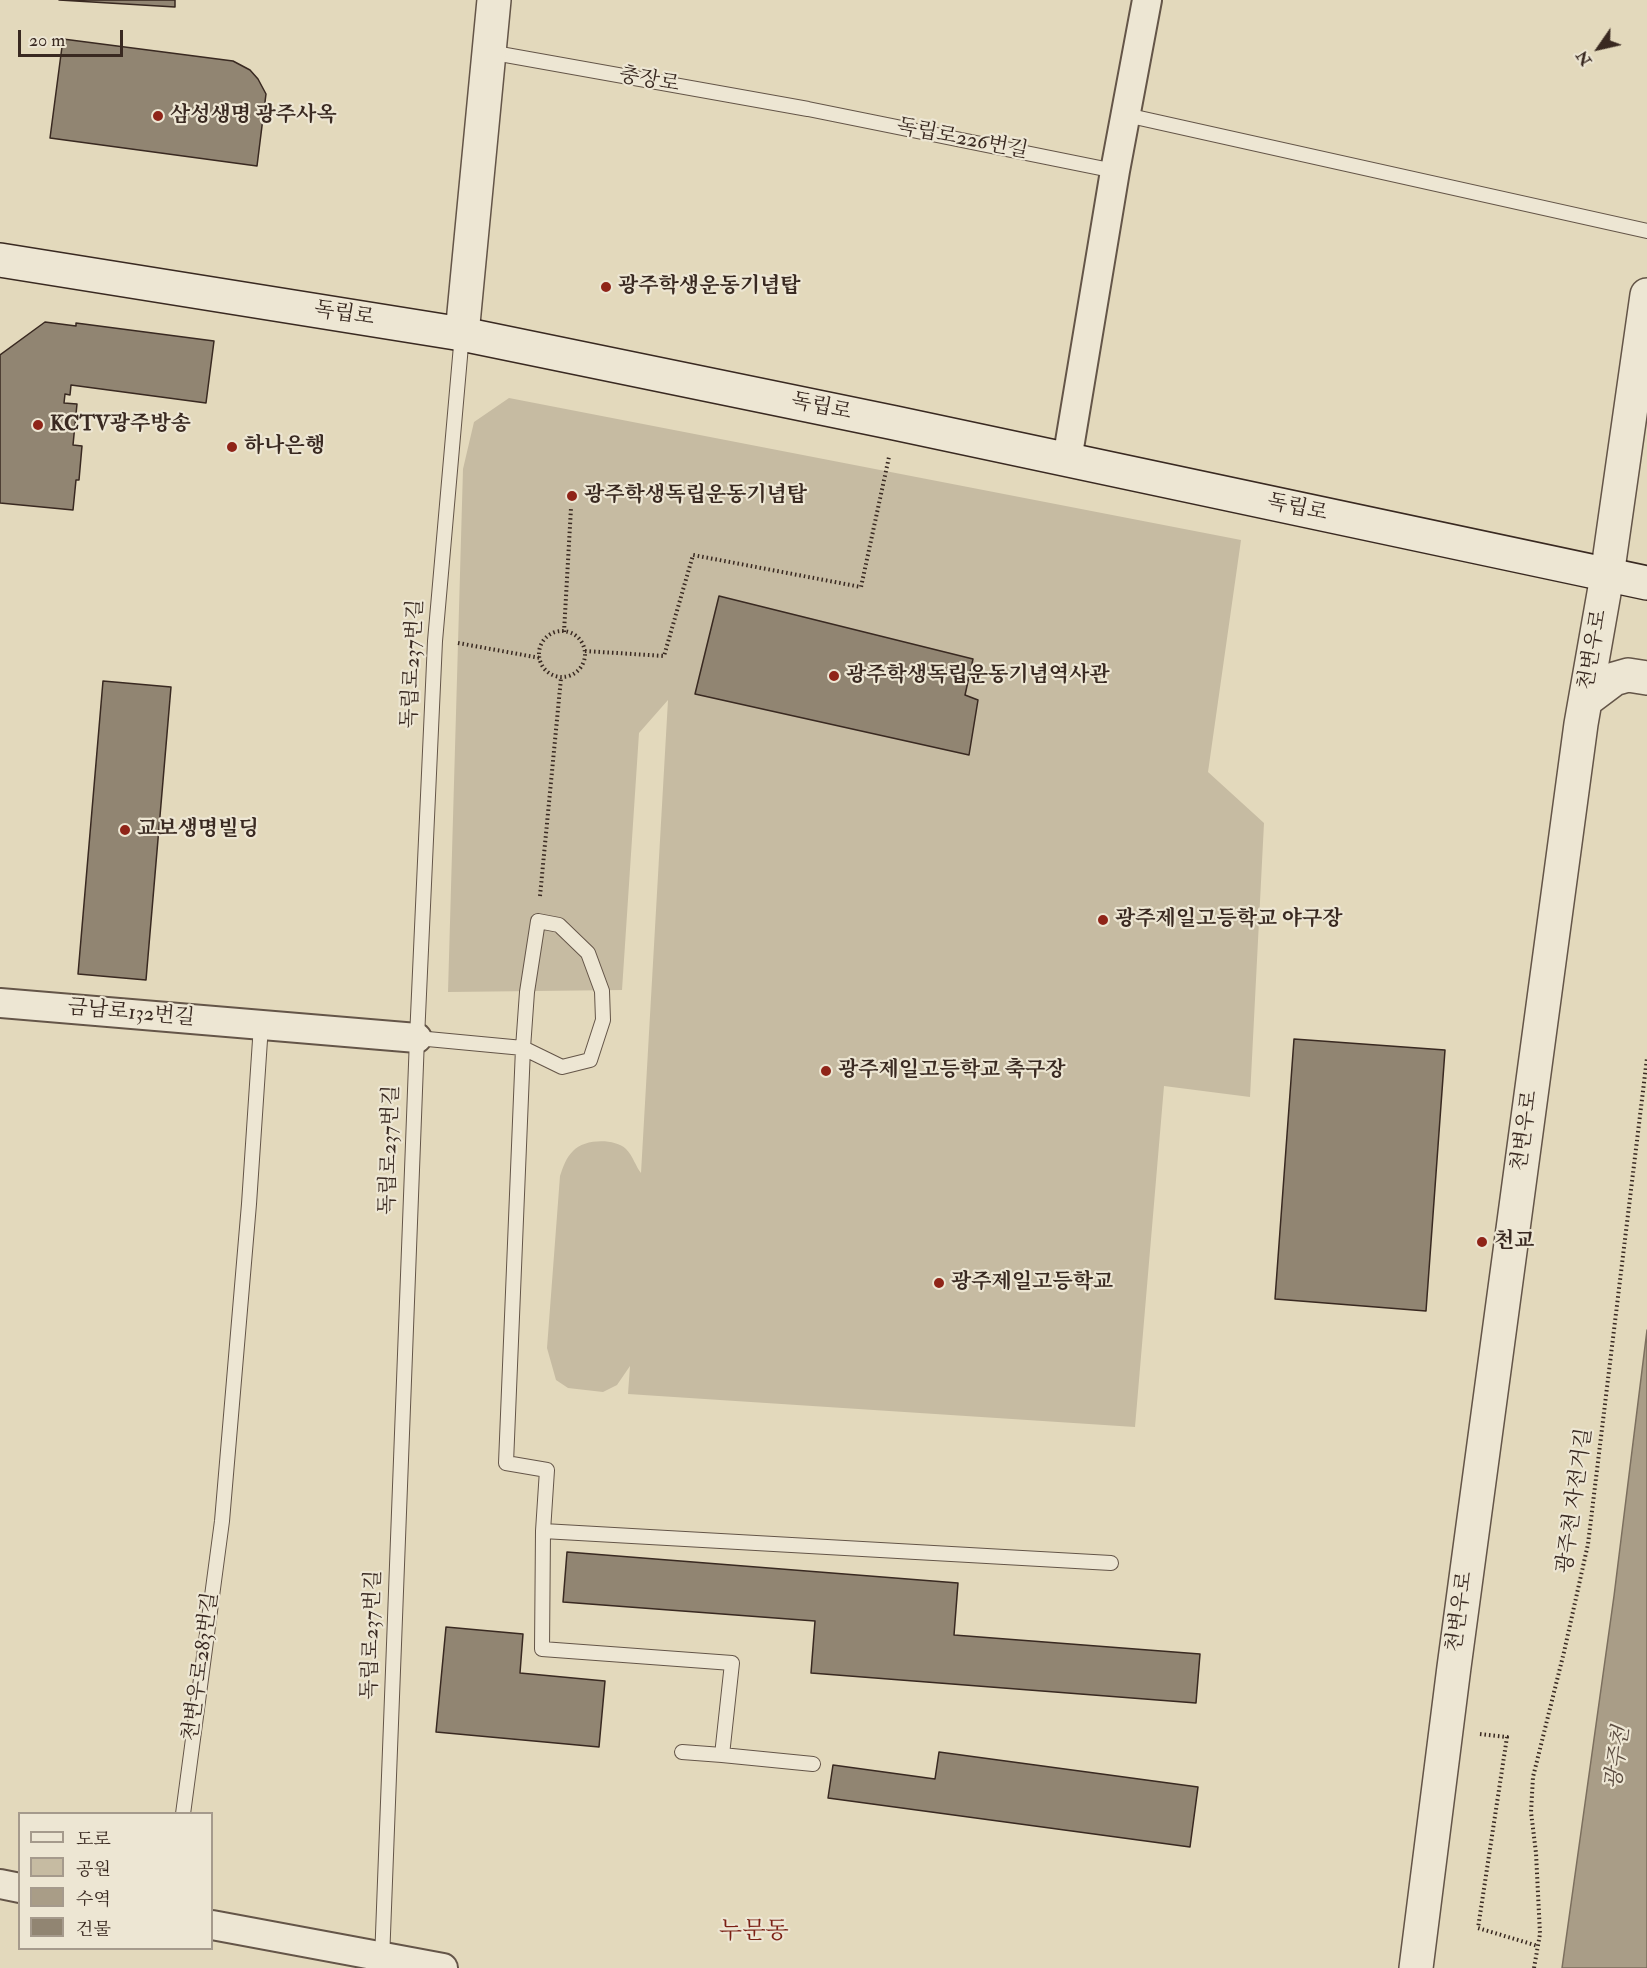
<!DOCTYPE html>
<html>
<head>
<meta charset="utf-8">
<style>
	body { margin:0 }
	#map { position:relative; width:1647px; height:1968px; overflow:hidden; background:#e3d9bc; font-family:"IM FELL Double Pica","Noto Serif KR",serif }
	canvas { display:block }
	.legend { position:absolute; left:18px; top:1812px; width:195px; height:138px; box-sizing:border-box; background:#ede6d3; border:2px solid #a59a8c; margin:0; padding:8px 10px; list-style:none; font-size:18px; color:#392921 }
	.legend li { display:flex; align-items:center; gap:12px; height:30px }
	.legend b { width:30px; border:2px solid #a59a8c }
	.north { position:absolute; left:1569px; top:18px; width:60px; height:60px; -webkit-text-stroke:4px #ede6d3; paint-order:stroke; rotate:236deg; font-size:16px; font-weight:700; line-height:24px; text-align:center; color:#392921 }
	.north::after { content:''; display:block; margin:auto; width:21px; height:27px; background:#392921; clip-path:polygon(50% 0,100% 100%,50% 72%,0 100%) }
	.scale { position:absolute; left:18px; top:30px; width:105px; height:27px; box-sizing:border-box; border:3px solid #392921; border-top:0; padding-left:8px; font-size:18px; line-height:21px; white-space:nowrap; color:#392921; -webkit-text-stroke:4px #ede6d3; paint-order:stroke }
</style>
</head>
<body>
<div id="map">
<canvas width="1647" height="1968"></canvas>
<ul class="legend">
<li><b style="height:8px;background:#ede6d3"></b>도로</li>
<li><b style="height:16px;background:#c6bba2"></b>공원</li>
<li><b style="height:16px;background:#a99d87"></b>수역</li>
<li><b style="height:16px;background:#918572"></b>건물</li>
</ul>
<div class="north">N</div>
<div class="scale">20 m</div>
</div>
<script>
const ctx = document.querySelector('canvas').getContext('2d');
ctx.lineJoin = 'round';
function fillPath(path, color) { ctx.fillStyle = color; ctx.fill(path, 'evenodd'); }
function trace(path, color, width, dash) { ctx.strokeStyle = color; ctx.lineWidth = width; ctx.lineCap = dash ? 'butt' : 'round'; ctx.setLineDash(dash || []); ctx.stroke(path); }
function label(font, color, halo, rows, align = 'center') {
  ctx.font = font + ' "IM FELL Double Pica","Noto Serif KR",serif'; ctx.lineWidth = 4.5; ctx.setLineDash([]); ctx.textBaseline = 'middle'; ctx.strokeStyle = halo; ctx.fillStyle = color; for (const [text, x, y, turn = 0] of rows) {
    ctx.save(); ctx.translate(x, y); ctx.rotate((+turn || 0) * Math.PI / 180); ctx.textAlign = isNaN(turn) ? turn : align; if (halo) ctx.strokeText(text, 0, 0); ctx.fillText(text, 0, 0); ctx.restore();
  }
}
const green = new Path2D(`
	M 509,398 L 1241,540 L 1208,772 L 1264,823 L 1250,1097 L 1164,1086 L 1135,1427 L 628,1394 L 630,1366 L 617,1385 L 603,1392 L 568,1388 L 556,1380 L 547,1348 L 560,1176 C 563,1167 566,1158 573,1151 C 584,1139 614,1138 626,1149 C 633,1156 636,1167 641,1173 L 668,700 L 639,733 L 622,990 L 448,992 L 463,469 L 474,422 Z`);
const water = new Path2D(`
	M 1647,1330 L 1647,1968 L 1562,1968 L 1614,1596 Z`);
const building = new Path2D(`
	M 59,0 L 175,0 L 175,7 Z
	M 63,39 L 233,61 L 250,70 L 258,79 L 266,94 L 257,166 L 50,138 Z
	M 45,322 L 76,326 L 76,323 L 214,341 L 206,403 L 71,385 L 70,395 L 65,394 L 64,403 L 77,404 L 73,445 L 82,446 L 79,480 L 76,480 L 73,510 L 0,503 L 0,355 Z
	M 719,596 L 973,659 L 965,695 L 978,700 L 969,755 L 695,694 Z
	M 103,681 L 171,687 L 146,980 L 78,974 Z
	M 1294,1039 L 1445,1050 L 1426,1311 L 1275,1299 Z
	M 567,1552 L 958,1583 L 954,1635 L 1200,1654 L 1196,1703 L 811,1673 L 815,1621 L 563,1602 Z
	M 446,1627 L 523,1634 L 520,1673 L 605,1681 L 599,1747 L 436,1732 Z
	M 939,1752 L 1198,1787 L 1190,1847 L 828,1798 L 833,1765 L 935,1779 Z`);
const path = new Path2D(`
	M539 654a23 23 0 1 1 46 0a23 23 0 1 1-46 0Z
	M 564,632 L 571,508
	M 458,643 L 540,658
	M 585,651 L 664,656 L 693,555 L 861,587 L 889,457
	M 540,896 L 561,678
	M 1480,1734 L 1507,1737 L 1478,1928 L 1538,1946
	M 1534,1968 L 1540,1934 L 1536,1853 L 1531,1812 L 1533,1777 L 1564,1652 L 1588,1544 L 1647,1058`);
const service = new Path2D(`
	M 489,52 L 808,109 L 1115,171
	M 1126,115 L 1647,231
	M 538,921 L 559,925 L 588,953 L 602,991 L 603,1020 L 590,1060 L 562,1067 L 523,1048 L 527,992 Z
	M 417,1038 L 523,1048 L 506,1463 L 547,1470 L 543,1531 L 1111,1563
	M 543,1531 L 542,1649 L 732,1663 L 722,1755 L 813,1764
	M 682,1752 L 722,1755
	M 183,1814 L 222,1521 L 249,1204 L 261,1025
	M 382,1960 L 417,1038 L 435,641 L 462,334`);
const minor = new Path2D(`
	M 1067,460 L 1115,171 L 1147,0
	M 0,1003 L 417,1038
	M 0,1884 L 20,1888
	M 212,1925 L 443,1968`);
const tertiary = new Path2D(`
	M 462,334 L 494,0
	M 1586,700 L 1614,679 L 1628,675 L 1647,678
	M 1416,1968 L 1454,1667 L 1581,724 L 1607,576 L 1647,295`);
const secondary = new Path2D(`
	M 0,260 L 462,334 L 895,423 L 1647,583`);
const markers = [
	[158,116,6,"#8f2418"],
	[606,287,6,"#8f2418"],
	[38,425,6,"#8f2418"],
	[232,447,6,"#8f2418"],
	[572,496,6,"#8f2418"],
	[834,676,6,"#8f2418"],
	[125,830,6,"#8f2418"],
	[1103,920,6,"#8f2418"],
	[826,1071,6,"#8f2418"],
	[1482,1242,6,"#8f2418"],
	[939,1283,6,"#8f2418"]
];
const streetNames = [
	["충장로",649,81,10],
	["독립로226번길",962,140,11],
	["독립로",344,315,9],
	["독립로",821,408,12],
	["독립로",1297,509,12],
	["천변우로",1594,650,-80],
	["독립로237번길",414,664,-87],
	["금남로132번길",131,1014,5],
	["천변우로",1526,1131,-82],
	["독립로237번길",391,1150,-88],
	["광주천 자전거길",1576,1501,-82],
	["천변우로",1461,1612,-82],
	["독립로237번길",373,1635,-88],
	["천변우로283번길",202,1667,-82]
];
const poiNames = [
	["삼성생명 광주사옥",170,116],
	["광주학생운동기념탑",618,287],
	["KCTV광주방송",50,425],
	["하나은행",244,447],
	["광주학생독립운동기념탑",584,496],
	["광주학생독립운동기념역사관",846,676],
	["교보생명빌딩",137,830],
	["광주제일고등학교 야구장",1115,920],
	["광주제일고등학교 축구장",838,1071],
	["천교",1494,1242],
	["광주제일고등학교",951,1283]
];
const waterNames = [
	["광주천",1619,1758,-82]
];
const quarterNames = [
	["누문동",754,1933]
];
fillPath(green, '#c6bba2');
fillPath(water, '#a99d87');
trace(water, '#7c6f5e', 1.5);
fillPath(building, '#918572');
trace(building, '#392921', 1.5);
trace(service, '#645548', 16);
trace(minor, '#645548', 32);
trace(tertiary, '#645548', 36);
trace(secondary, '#392921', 36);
trace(path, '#392921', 4, [1.5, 3]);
trace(service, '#ede6d3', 14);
trace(minor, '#ede6d3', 28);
trace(tertiary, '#ede6d3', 33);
trace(secondary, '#ede6d3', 33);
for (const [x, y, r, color] of markers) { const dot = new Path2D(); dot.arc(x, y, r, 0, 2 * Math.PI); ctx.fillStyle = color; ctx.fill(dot); trace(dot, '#ede6d3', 2); }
label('21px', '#392921', '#ede6d3', streetNames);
label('bold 21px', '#392921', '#ede6d3', poiNames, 'left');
label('italic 22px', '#5b4c40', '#ede6d3', waterNames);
label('24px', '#7a1f14', '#ede6d3', quarterNames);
</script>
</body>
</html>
